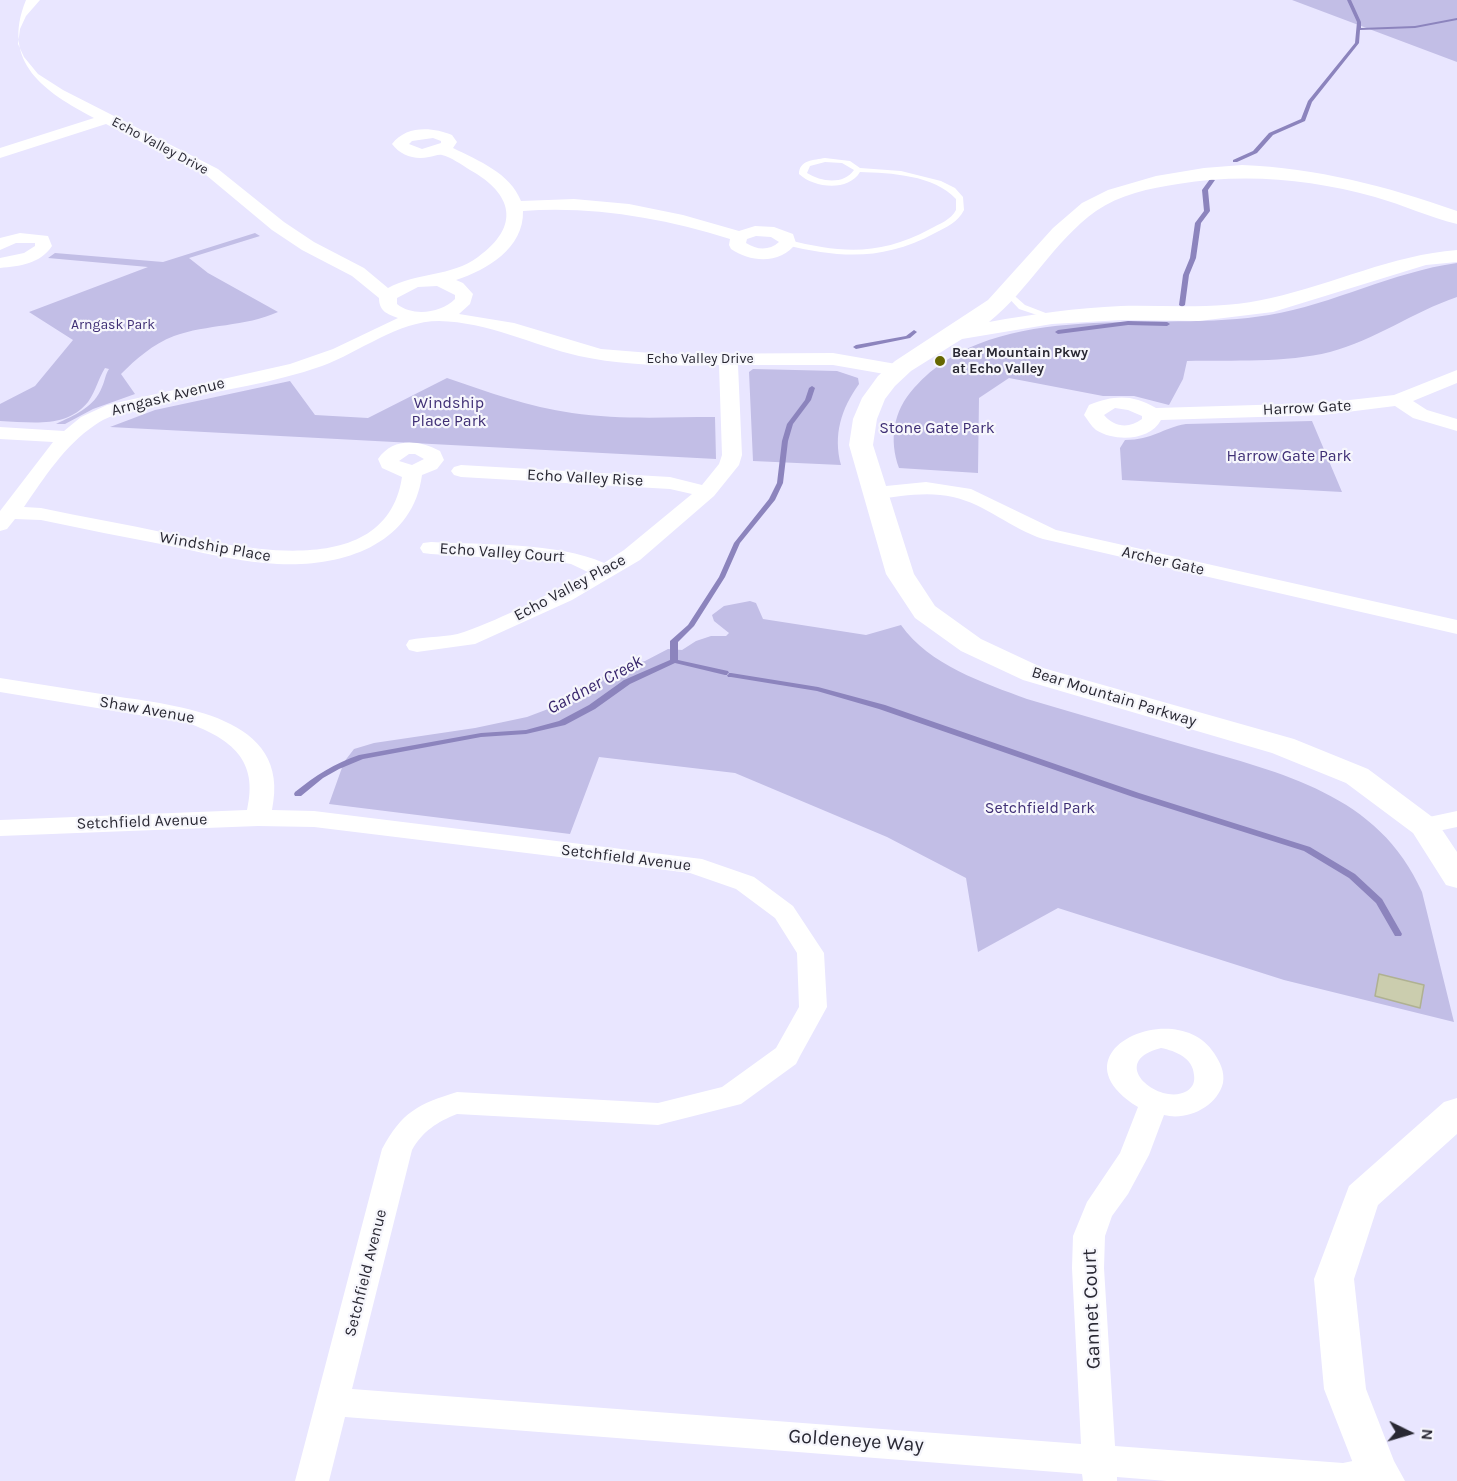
<!DOCTYPE html>
<html>
<head>
<meta charset="utf-8">
<style>
	body { margin:0 }
	#map { position:relative; width:1457px; height:1481px; overflow:hidden; background:#e9e6ff; font-family:Karla,sans-serif }
	canvas { display:block }
	.north { position:absolute; left:1379px; top:1403px; width:60px; height:60px; -webkit-text-stroke:4px #f6f6fc; paint-order:stroke; rotate:95deg; font-size:16px; font-weight:700; line-height:24px; text-align:center; color:#292833 }
	.north::after { content:''; display:block; margin:auto; width:21px; height:27px; background:#292833; clip-path:polygon(50% 0,100% 100%,50% 72%,0 100%) }
</style>
</head>
<body>
<div id="map">
<canvas width="1457" height="1481"></canvas>
<div class="north">N</div>
</div>
<script>
const ctx = document.querySelector('canvas').getContext('2d');
ctx.lineJoin = 'round';
function fillPath(path, color) { ctx.fillStyle = color; ctx.fill(path, 'evenodd'); }
function trace(path, color, width, dash) { ctx.strokeStyle = color; ctx.lineWidth = width; ctx.lineCap = dash ? 'butt' : 'round'; ctx.setLineDash(dash || []); ctx.stroke(path); }
function label(font, color, halo, rows, align = 'center') {
  ctx.font = font + ' Karla,sans-serif'; ctx.lineWidth = 4.5; ctx.setLineDash([]); ctx.textBaseline = 'middle'; ctx.strokeStyle = halo; ctx.fillStyle = color; for (const [text, x, y, turn = 0] of rows) {
    ctx.save(); ctx.translate(x, y); ctx.rotate((+turn || 0) * Math.PI / 180); ctx.textAlign = isNaN(turn) ? turn : align; if (halo) ctx.strokeText(text, 0, 0); ctx.fillText(text, 0, 0); ctx.restore();
  }
}
const green = new Path2D(`
	M 1292,0 L 1457,0 L 1457,62 Z
	M 255,233 L 260,236 L 189,258 L 208,273 L 278,312 C 245,327 207,324 174,336 C 153,344 136,359 121,374 L 135,394 L 93,409 L 65,424 L 56,424 C 74,415 94,408 102,387 C 105,381 105,375 109,369 L 105,368 C 98,379 96,391 88,402 C 66,429 31,422 0,421 L 0,404 L 35,386 L 73,340 L 29,312 L 148,267 L 48,258 L 55,253 L 163,262 Z
	M 1457,263 L 1457,297 C 1413,312 1375,340 1330,352 C 1286,363 1232,360 1187,361 L 1183,379 L 1169,405 L 1134,396 L 1103,396 L 1009,378 L 979,398 L 978,473 L 899,468 C 889,440 893,411 914,388 C 997,295 1159,334 1269,315 C 1334,304 1392,272 1457,263 Z
	M 753,369 L 837,371 L 858,378 L 859,384 C 841,409 833,435 841,465 L 753,461 L 749,372 Z
	M 447,378 C 488,392 529,407 572,413 C 619,420 668,417 715,417 L 716,459 L 110,427 L 155,410 L 290,381 L 315,415 L 368,418 Z
	M 1312,421 L 1342,492 L 1122,480 L 1120,448 L 1125,440 C 1153,440 1162,428 1186,424 Z
	M 750,601 L 756,603 L 763,619 L 866,635 L 901,625 C 929,665 984,683 1027,699 C 1080,715 1134,730 1188,746 C 1281,773 1379,794 1422,892 L 1454,1022 L 1284,980 L 1058,908 L 978,952 L 966,878 L 887,837 L 735,773 L 599,757 L 570,834 L 329,804 L 344,762 L 354,749 L 374,743 L 475,728 L 527,717 L 572,700 L 616,667 L 645,661 L 668,649 L 682,650 L 696,641 L 711,636 L 726,636 L 729,633 L 714,621 L 712,615 L 724,606 Z`);
const stream = new Path2D(`
	M 1347,0 L 1351,0 L 1361,22 L 1361,28 L 1415,26 L 1457,18 L 1457,20 L 1415,28 L 1360,30 L 1359,43 L 1312,102 L 1305,121 L 1273,135 L 1257,153 L 1237,162 L 1233,162 L 1233,160 L 1253,151 L 1269,133 L 1301,119 L 1308,101 L 1355,43 L 1357,22 Z
	M 1210,179 L 1215,180 L 1208,190 L 1210,211 L 1201,223 L 1196,258 L 1189,275 L 1185,305 L 1182,307 L 1179,305 L 1183,275 L 1190,258 L 1195,223 L 1204,211 L 1202,190 Z
	M 1128,321 L 1167,322 L 1170,324 L 1167,326 L 1128,325 L 1058,334 L 1055,332 L 1058,330 Z
	M 914,330 L 917,332 L 910,338 L 856,349 L 853,347 L 856,345 L 906,336 Z
	M 812,386 L 815,388 L 811,400 L 793,424 L 788,441 L 783,483 L 775,500 L 740,543 L 725,577 L 694,626 L 678,642 L 678,660 L 728,671 L 729,673 L 728,675 L 725,675 L 675,663 L 630,684 L 595,709 L 565,725 L 526,734 L 481,737 L 363,759 L 339,769 L 323,778 L 301,796 L 295,796 L 294,794 L 295,792 C 315,776 335,763 359,755 L 481,733 L 526,730 L 559,721 L 589,705 L 624,680 L 670,660 L 670,641 L 688,625 L 719,577 L 734,543 L 769,499 L 777,483 L 782,441 L 787,424 L 805,400 L 809,388 Z
	M 728,673 L 731,673 L 818,687 L 885,705 L 1139,793 L 1310,847 L 1355,874 L 1382,899 L 1402,934 L 1401,936 L 1395,936 L 1376,903 L 1349,878 L 1304,851 L 1133,797 L 879,709 L 817,691 L 731,677 L 728,677 L 727,675 Z`);
const building = new Path2D(`
	M 1379,974 L 1424,985 L 1420,1008 L 1375,996 Z`);
const service = new Path2D(`
	M 825,158 L 850,161 L 860,168 L 901,171 L 941,181 L 955,188 L 963,197 L 964,210 C 958,222 947,227 935,233 C 883,261 841,258 785,245 L 784,243 L 788,240 C 841,253 880,256 930,229 C 939,224 951,220 956,210 L 956,199 C 934,175 891,173 860,172 C 848,192 814,188 799,174 C 799,160 814,160 825,158 ZM 825,162 L 842,163 L 854,170 C 844,185 821,182 807,173 L 810,166 Z
	M 1008,290 L 1025,305 L 1056,317 L 1052,320 L 1019,309 L 1004,293 Z`);
const minor = new Path2D(`
	M 26,0 L 40,0 L 26,16 L 20,29 L 18,44 L 24,57 L 38,74 L 63,90 L 218,169 L 284,222 L 314,242 L 364,268 L 388,288 C 417,272 451,277 478,257 C 521,226 513,194 470,170 C 462,165 451,157 442,155 C 438,154 433,157 429,157 C 415,160 401,156 392,144 C 406,125 433,127 452,135 L 457,142 L 453,148 C 479,161 510,173 521,201 L 574,199 L 629,204 L 683,215 L 739,231 L 755,226 L 774,227 L 793,234 L 796,243 C 782,264 751,263 731,249 L 729,245 L 730,239 C 662,218 594,206 523,211 C 524,248 487,270 456,280 L 463,283 L 473,294 L 470,304 L 459,314 L 514,323 L 601,349 L 663,354 L 833,353 L 896,364 L 903,366 L 905,370 L 903,374 L 896,376 L 833,365 L 738,365 L 742,455 L 739,465 L 714,496 L 640,560 L 572,600 L 475,644 L 417,652 L 409,650 L 406,645 L 409,640 C 427,636 447,638 464,632 C 504,618 552,593 588,572 L 571,564 L 560,562 L 431,554 L 423,553 L 420,548 L 423,543 L 431,542 C 483,545 557,542 604,563 L 624,550 L 692,494 L 670,489 L 461,477 L 454,475 L 451,471 L 454,467 L 461,465 L 670,477 L 702,485 L 719,464 L 722,455 L 719,365 C 672,366 625,366 579,356 C 532,345 488,322 439,321 C 398,321 360,352 322,366 C 274,383 222,390 172,401 C 146,406 117,410 95,425 C 65,445 44,478 24,507 L 41,508 C 83,517 125,524 166,533 C 238,547 386,584 402,477 L 382,468 L 378,459 C 393,437 419,440 440,451 L 444,460 L 437,469 L 422,475 C 412,551 330,570 265,563 C 232,560 199,552 166,545 C 125,537 83,529 41,520 L 15,519 L 7,529 L 0,531 L 0,511 L 53,442 L 0,439 L 0,427 L 64,431 L 81,417 L 107,405 L 290,364 L 333,349 L 398,318 C 387,314 379,311 379,298 L 352,276 L 302,250 L 272,230 L 206,175 L 106,124 L 0,158 L 0,148 L 94,118 C 45,92 0,63 26,0 ZM 433,138 L 441,141 L 441,143 L 422,149 L 409,144 L 412,141 ZM 756,236 L 771,237 L 779,242 C 769,251 757,250 746,243 L 747,239 ZM 437,286 L 455,295 L 455,299 C 441,313 413,317 397,304 L 397,298 L 418,287 ZM 409,454 L 415,454 L 424,459 L 412,465 L 399,461 Z
	M 20,233 L 48,236 L 52,246 C 40,264 20,266 0,268 L 0,258 L 24,253 L 35,246 L 35,243 L 16,243 L 0,250 L 0,238 Z
	M 1457,370 L 1457,383 L 1413,401 L 1427,410 L 1457,419 L 1457,431 L 1413,418 L 1395,406 L 1323,415 L 1161,420 C 1150,441 1115,442 1096,430 C 1091,426 1088,420 1084,415 L 1089,405 C 1114,395 1132,394 1156,408 L 1323,403 L 1394,395 ZM 1115,408 L 1128,410 L 1142,416 L 1142,419 C 1129,429 1114,427 1104,415 Z
	M 926,482 L 971,489 L 1056,530 L 1457,620 L 1457,634 L 1043,539 C 1012,529 985,504 953,497 C 936,493 918,494 901,496 C 890,497 880,500 869,497 L 866,493 L 869,489 L 876,487 Z
	M 0,678 C 38,684 76,690 114,696 C 177,706 293,715 272,810 L 314,811 L 702,859 L 754,877 L 793,906 L 824,953 L 827,1007 L 800,1056 L 796,1064 L 741,1104 L 658,1125 L 457,1114 C 437,1122 423,1131 412,1150 L 352,1389 L 1081,1444 L 1072,1268 L 1073,1236 L 1087,1202 L 1120,1153 L 1138,1107 C 1049,1052 1177,995 1214,1053 C 1220,1062 1225,1072 1223,1083 C 1217,1107 1187,1121 1164,1115 L 1149,1155 L 1128,1194 L 1112,1216 L 1105,1236 L 1104,1268 L 1115,1446 L 1343,1463 L 1377,1456 L 1389,1461 L 1394,1472 L 1390,1481 L 1167,1481 L 1117,1477 L 1117,1481 L 1083,1481 L 1082,1474 L 345,1417 L 329,1481 L 295,1481 L 382,1149 C 402,1112 418,1104 457,1092 L 658,1103 L 722,1087 L 776,1048 L 799,1007 L 797,953 L 775,918 L 736,889 L 690,873 L 314,827 L 258,826 L 0,836 L 0,820 L 247,810 C 259,760 231,739 188,723 L 0,692 ZM 1161,1048 C 1176,1051 1193,1058 1194,1075 C 1195,1082 1193,1087 1187,1091 C 1160,1107 1105,1062 1161,1048 Z
	M 1457,811 L 1457,827 L 1424,834 L 1415,832 L 1411,826 L 1415,820 Z`);
const tertiary = new Path2D(`
	M 1242,165 C 1317,168 1386,186 1457,211 L 1457,224 C 1429,217 1403,205 1375,197 C 1310,179 1245,173 1178,184 C 1150,188 1119,195 1096,211 C 1054,241 1029,290 989,322 C 1033,314 1076,308 1121,306 C 1171,305 1222,310 1271,298 C 1334,284 1392,255 1457,250 L 1457,262 L 1426,265 L 1273,312 L 1199,321 L 1122,320 L 1052,324 L 962,339 L 911,371 L 895,386 L 885,399 L 877,419 L 873,445 L 914,574 L 935,606 L 981,639 L 1043,668 L 1294,739 L 1368,769 L 1435,819 L 1457,852 L 1457,888 L 1446,885 L 1413,833 L 1346,783 L 1272,753 L 1023,680 L 961,651 L 915,618 L 886,574 L 849,445 L 853,419 L 862,398 L 878,376 L 895,361 L 988,300 L 1053,228 L 1082,203 L 1108,190 L 1156,176 L 1204,168 Z
	M 1457,1098 L 1457,1134 L 1378,1205 L 1354,1279 L 1366,1389 L 1394,1461 L 1405,1481 L 1360,1481 L 1324,1389 L 1314,1279 L 1349,1186 L 1444,1102 Z`);
const markers = [
	[940,361,6,"#656600"]
];
const farStreetnames = [
	["Echo Valley Drive",160,146,28],
	["Echo Valley Drive",700,359]
];
const farParknames = [
	["Arngask Park",113,325]
];
const farPoinames = [
	["Bear Mountain Pkwy",952,353],
	["at Echo Valley",952,369]
];
const streetNames = [
	["Arngask Avenue",168,397,-14],
	["Harrow Gate",1307,408,-3],
	["Echo Valley Rise",585,478,3],
	["Windship Place",215,547,10],
	["Echo Valley Court",502,553,4],
	["Archer Gate",1163,561,13],
	["Echo Valley Place",570,588,-28],
	["Bear Mountain Parkway",1114,697,17],
	["Shaw Avenue",147,710,10],
	["Setchfield Avenue",142,822,-2],
	["Setchfield Avenue",626,858,7],
	["Setchfield Avenue",366,1273,-76]
];
const parkNames = [
	["Windship",449,403],
	["Place Park",449,421],
	["Stone Gate Park",937,428],
	["Harrow Gate Park",1289,456],
	["Setchfield Park",1040,808]
];
const waterNames = [
	["Gardner Creek",595,685,-28]
];
const nearStreetnames = [
	["Gannet Court",1092,1309,-92],
	["Goldeneye Way",856,1441,4]
];
fillPath(green, '#c2bee6');
fillPath(stream, '#8c84bd');
fillPath(building, '#cbcdae');
trace(building, '#afb192', 1.5);
fillPath(service, '#fff');
fillPath(minor, '#fff');
fillPath(tertiary, '#fff');
for (const [x, y, r, color] of markers) { const dot = new Path2D(); dot.arc(x, y, r, 0, 2 * Math.PI); ctx.fillStyle = color; ctx.fill(dot); trace(dot, '#f6f6fc', 2); }
label('14px', '#292833', '#f6f6fc', farStreetnames);
label('14px', '#3f2f75', '#f6f6fc', farParknames);
label('bold 14px', '#292833', '#f6f6fc', farPoinames, 'left');
label('16px', '#292833', '#f6f6fc', streetNames);
label('16px', '#3f2f75', '#f6f6fc', parkNames);
label('italic 18px', '#39276d', '#f6f6fc', waterNames);
label('20px', '#292833', '#f6f6fc', nearStreetnames);
</script>
</body>
</html>
